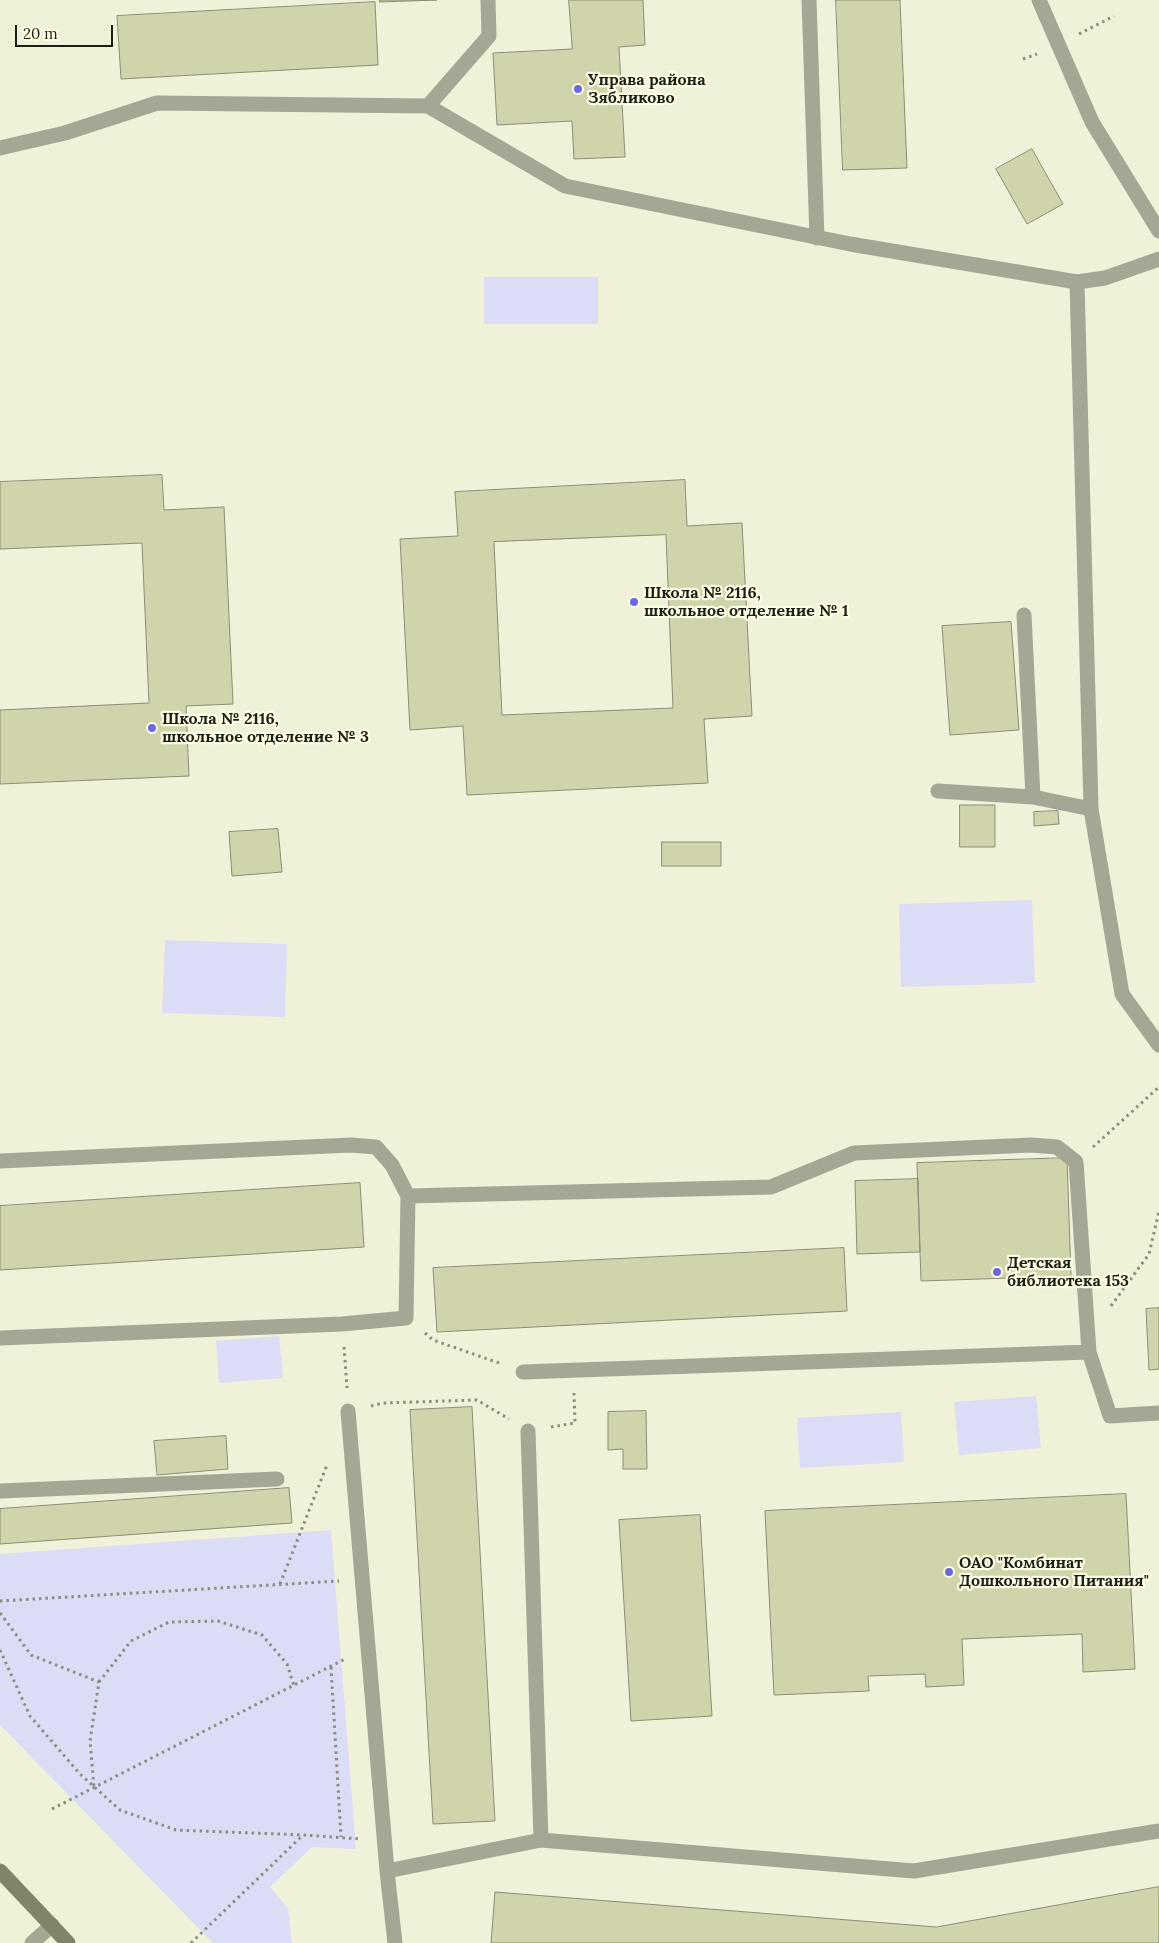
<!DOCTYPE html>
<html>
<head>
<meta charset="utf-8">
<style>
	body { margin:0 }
	#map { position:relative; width:1159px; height:1943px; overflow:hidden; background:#eff1d8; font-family:Lora,serif }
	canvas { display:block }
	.scale { position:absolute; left:15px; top:25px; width:98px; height:22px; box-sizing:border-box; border:2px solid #1e1e15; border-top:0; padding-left:6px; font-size:15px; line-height:18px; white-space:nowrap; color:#1e1e15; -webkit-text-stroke:4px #fcfee5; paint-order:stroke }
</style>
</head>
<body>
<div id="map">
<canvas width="1159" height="1943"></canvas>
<div class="scale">20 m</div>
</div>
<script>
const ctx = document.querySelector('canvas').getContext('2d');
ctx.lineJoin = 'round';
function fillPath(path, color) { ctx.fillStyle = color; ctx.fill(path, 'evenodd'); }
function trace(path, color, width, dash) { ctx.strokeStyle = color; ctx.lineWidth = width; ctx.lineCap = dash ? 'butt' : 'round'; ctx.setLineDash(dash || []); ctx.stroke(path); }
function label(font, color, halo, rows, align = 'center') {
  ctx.font = font + ' Lora,serif'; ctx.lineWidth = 4.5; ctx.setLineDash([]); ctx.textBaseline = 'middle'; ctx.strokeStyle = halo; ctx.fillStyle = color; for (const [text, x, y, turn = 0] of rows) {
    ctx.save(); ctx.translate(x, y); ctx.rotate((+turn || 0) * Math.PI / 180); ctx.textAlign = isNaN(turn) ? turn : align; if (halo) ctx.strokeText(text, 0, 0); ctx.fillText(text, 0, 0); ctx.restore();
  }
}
const green = new Path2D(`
	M 484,277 L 598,277 L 598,324 L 484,324 Z
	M 1032,900 L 1035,983 L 901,987 L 899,904 Z
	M 165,940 L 287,944 L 285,1017 L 162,1013 Z
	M 279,1336 L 283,1378 L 219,1383 L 216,1341 Z
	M 1036,1396 L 1041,1448 L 959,1455 L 954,1402 Z
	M 901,1412 L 904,1462 L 800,1468 L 797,1418 Z
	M 331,1530 L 356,1849 L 312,1847 L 270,1887 L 288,1908 L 292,1943 L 213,1943 L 0,1725 L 0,1554 Z`);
const building = new Path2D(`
	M 380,0 L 437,0 L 380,2 Z
	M 569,0 L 643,0 L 645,45 L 619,47 L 625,157 L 574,159 L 572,121 L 497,125 L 493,53 L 572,49 Z
	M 836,0 L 900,0 L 907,168 L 843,170 Z
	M 375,2 L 378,65 L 121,79 L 117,16 Z
	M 1032,149 L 1063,204 L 1027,224 L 996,169 Z
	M 162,475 L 164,510 L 224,507 L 233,704 L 186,706 L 189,776 L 0,784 L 0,710 L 149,703 L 142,543 L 0,549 L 0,482 Z
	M 685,480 L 687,526 L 742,523 L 752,716 L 704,719 L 708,783 L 467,795 L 463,726 L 410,730 L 400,539 L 458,536 L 455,492 ZM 666,535 L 673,708 L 502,715 L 494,542 Z
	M 1011,622 L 1019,730 L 950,735 L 942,626 Z
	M 960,805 L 995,805 L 995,847 L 960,847 Z
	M 1058,811 L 1059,824 L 1034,826 L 1034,812 Z
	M 278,829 L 282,872 L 232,876 L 229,832 Z
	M 662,842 L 721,842 L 721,866 L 662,866 Z
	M 1067,1158 L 1071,1276 L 921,1281 L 917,1163 Z
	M 918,1179 L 920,1252 L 857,1254 L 855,1181 Z
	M 360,1183 L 364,1247 L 0,1270 L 0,1206 Z
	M 844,1248 L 847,1311 L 437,1332 L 433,1268 Z
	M 1159,1308 L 1159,1369 L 1149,1370 L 1146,1309 Z
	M 472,1407 L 495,1821 L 433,1824 L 410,1410 Z
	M 646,1411 L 647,1469 L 623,1469 L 623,1449 L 608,1450 L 608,1412 Z
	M 226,1436 L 228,1469 L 157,1475 L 154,1441 Z
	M 289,1488 L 292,1523 L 0,1544 L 0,1509 Z
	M 1126,1494 L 1135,1669 L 1083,1672 L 1082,1634 L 962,1639 L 964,1685 L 926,1687 L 925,1674 L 868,1676 L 869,1691 L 774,1695 L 765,1511 Z
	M 700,1515 L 712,1716 L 631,1721 L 619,1520 Z
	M 1159,1887 L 1159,1943 L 491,1943 L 495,1892 L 936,1927 Z`);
const path = new Path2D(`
	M 1079,34 L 1114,16
	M 1023,59 L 1037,54
	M 1093,1147 L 1159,1087
	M 1111,1306 L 1149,1254 L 1159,1211
	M 425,1333 L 433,1340 L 502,1364
	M 344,1347 L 347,1388
	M 371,1406 L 383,1403 L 477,1400 L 509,1419
	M 551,1427 L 575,1423 L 574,1393
	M 280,1584 L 327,1465
	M 0,1601 L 339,1581
	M 0,1613 L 31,1655 L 99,1682 L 90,1741 L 94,1787
	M 0,1650 L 30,1716 L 80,1774 L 120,1810 L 176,1830 L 303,1835 L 361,1839
	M 331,1667 L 341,1837
	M 99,1682 L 131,1641 L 169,1622 L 218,1621 L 262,1635 L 287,1664 L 294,1686
	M 52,1809 L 345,1659
	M 191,1943 L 303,1835`);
const lane = new Path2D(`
	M 809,0 L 817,238
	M 428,106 L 489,36 L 488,0
	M 0,148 L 65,133 L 157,103 L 428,106 L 565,186 L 850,244 L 1077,282 L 1105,278 L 1159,259
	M 1077,282 L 1091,809 L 1122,994 L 1159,1045
	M 1024,615 L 1033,797
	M 938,791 L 1033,797 L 1091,809
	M 0,1161 L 351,1145 L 376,1147 L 392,1165 L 408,1196 L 771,1187 L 854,1153 L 1031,1145 L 1057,1147 L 1076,1162 L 1089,1352 L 1110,1416 L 1159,1413
	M 0,1338 L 342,1324 L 406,1318 L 408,1196
	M 523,1372 L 1089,1352
	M 348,1411 L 387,1871 L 395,1943
	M 528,1431 L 541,1840
	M 0,1491 L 277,1479
	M 387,1871 L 541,1840 L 914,1871 L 1159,1831
	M 32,1943 L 52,1925`);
const street = new Path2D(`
	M 1039,0 L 1092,122 L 1159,231`);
const secondary = new Path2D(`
	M 0,1871 L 68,1943`);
const markers = [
	[578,89,5,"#6d68e2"],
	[634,602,5,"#6d68e2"],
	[152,728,5,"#6d68e2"],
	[997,1272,5,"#6d68e2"],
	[949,1572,5,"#6d68e2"]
];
const poiNames = [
	["Управа района",588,80],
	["Зябликово",588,98],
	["Школа № 2116,",644,593],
	["школьное отделение № 1",644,611],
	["Школа № 2116,",162,719],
	["школьное отделение № 3",162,737],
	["Детская",1007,1263],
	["библиотека 153",1007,1281],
	["ОАО \"Комбинат",959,1563],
	["Дошкольного Питания\"",959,1581]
];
fillPath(green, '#dbddf7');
fillPath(building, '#d1d4aa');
trace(building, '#8b8d76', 1);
trace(path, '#8c8d7c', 3, [2.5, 4]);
trace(lane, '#a5a795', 15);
trace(street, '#a5a795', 15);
trace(secondary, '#82846a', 15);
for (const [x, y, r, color] of markers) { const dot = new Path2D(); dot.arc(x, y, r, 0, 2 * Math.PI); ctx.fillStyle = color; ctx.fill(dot); trace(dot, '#fcfee5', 2); }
label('bold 16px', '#1e1e15', '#fcfee5', poiNames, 'left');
</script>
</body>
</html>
